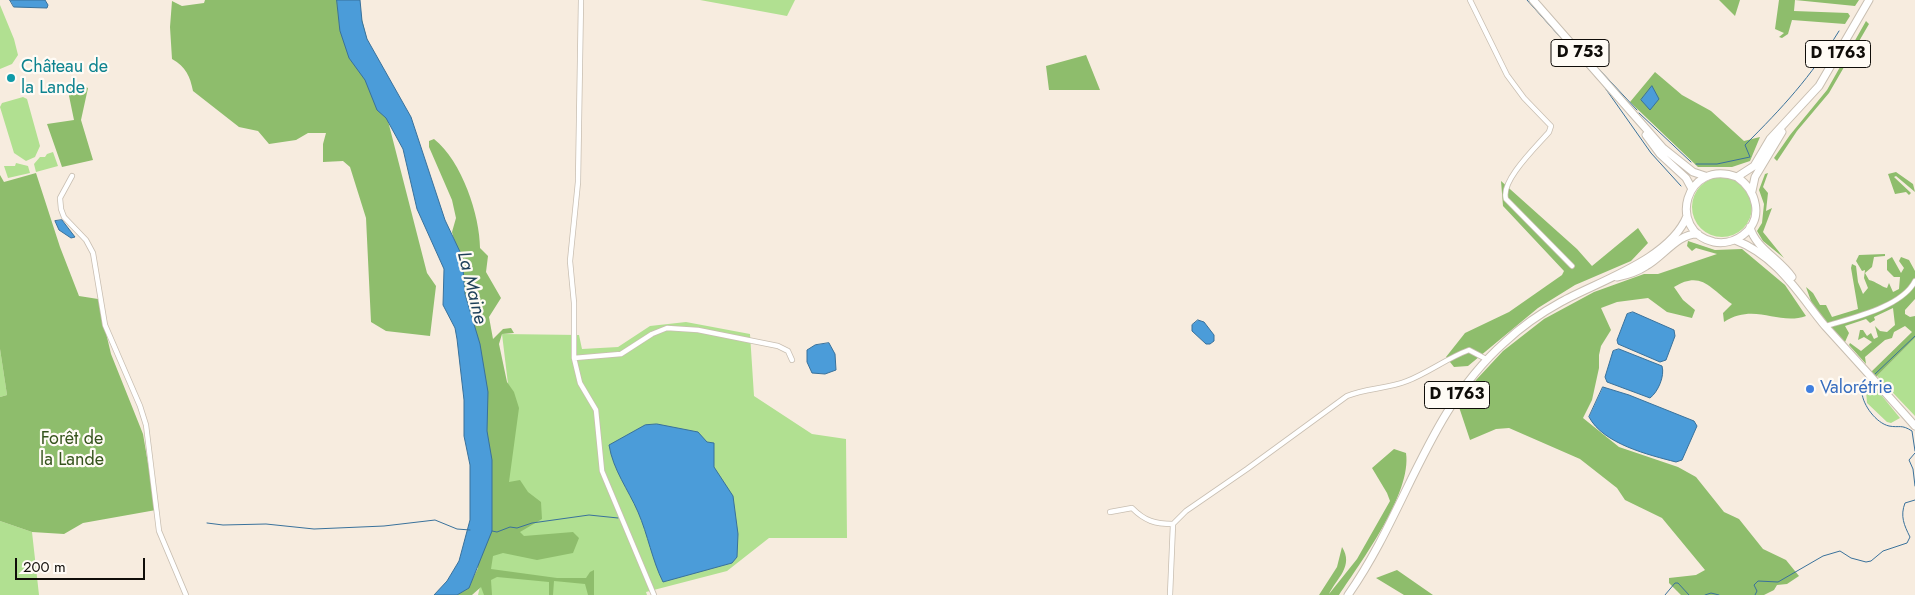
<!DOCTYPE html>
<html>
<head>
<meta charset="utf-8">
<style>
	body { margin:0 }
	#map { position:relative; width:1915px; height:595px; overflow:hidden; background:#f7ecdf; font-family:Jost,sans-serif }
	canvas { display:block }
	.scale { position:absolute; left:15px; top:558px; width:130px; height:22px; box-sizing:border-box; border:2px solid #100d09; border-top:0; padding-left:6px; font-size:15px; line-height:18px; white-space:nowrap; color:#100d09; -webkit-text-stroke:4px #fffbf5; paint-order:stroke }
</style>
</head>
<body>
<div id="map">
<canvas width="1915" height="595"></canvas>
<div class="scale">200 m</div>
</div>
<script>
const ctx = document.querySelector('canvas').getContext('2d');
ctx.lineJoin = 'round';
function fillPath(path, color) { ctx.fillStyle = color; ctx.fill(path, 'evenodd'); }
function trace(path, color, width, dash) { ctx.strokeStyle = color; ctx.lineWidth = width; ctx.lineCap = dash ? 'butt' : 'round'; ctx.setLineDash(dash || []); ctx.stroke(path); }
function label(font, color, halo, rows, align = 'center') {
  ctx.font = font + ' Jost,sans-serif'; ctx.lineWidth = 4.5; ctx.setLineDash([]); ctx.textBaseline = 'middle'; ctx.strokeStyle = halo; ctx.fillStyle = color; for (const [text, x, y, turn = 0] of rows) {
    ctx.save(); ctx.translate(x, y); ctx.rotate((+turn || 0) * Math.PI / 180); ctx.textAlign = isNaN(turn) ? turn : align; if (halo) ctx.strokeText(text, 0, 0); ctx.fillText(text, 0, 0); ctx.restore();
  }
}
const green = new Path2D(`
	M 700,0 L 795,0 L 787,16 Z
	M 0,5 L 14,39 L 18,55 L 12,64 L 0,69 Z
	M 23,97 L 27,99 L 40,146 L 35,157 L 26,161 L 14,153 L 0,107 L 2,103 Z
	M 53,152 L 58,166 L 36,172 L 34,164 L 40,157 L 45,157 L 47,154 Z
	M 16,163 L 28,166 L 30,173 L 8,178 L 4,166 L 15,166 Z
	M1692 207a30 30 0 1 1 60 0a30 30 0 1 1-60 0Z
	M 686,322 L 750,334 L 754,396 L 812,434 L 846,439 L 847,538 L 769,538 L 727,571 L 646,592 L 647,595 L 478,595 L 506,477 L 508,384 L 502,334 L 579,335 L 582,349 L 618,347 L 650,326 Z
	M 1915,338 L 1915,416 L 1877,376 Z
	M 0,349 L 7,395 L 0,397 Z
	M 1874,386 L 1900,418 L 1891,423 L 1887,422 L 1867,403 L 1866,391 Z
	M 0,521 L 32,532 L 39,595 L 0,595 Z`);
const forest = new Path2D(`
	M 205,0 L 357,0 L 427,273 L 436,286 L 430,336 L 386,331 L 371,322 L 366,218 L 350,167 L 343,161 L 323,162 L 323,144 L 326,133 L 308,133 L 296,140 L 269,144 L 258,131 L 239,127 L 193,91 C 190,76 186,67 172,59 L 170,27 L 172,1 L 182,6 L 204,3 Z
	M 1719,0 L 1740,0 L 1735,16 Z
	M 1779,0 L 1859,0 L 1855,6 L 1795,0 L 1794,11 L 1848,13 L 1850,16 L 1845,24 L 1792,20 L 1788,34 L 1782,38 L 1779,37 L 1784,33 L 1775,29 Z
	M 1866,21 L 1869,24 L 1829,93 L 1797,131 L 1777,161 L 1774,158 L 1790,135 L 1827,90 Z
	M 1086,55 L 1100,90 L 1049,90 L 1046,66 Z
	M 1655,72 L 1682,95 L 1711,111 L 1744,141 L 1760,137 L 1750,161 L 1732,167 L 1698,167 L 1630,102 Z
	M 71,81 L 88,88 L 81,120 L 93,160 L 62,167 L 47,124 L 74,120 L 68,91 Z
	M 434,139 C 462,161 480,216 480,248 L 488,256 L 486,272 L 501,298 L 489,317 L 493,339 L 503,329 L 511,328 L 514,333 L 502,334 L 499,344 L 507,382 L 514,392 L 519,408 L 509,482 L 520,480 L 528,492 L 541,502 L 542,519 L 520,532 L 524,536 L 573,532 L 579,538 L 573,553 L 537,560 L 503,553 L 493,556 L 491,569 L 557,578 L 586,578 L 590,572 L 594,570 L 594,595 L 588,595 L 585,584 L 554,581 L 553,595 L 549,595 L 549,582 L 497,577 L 491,580 L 492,595 L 484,595 L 481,587 L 472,595 L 457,595 L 468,588 L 478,568 L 467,308 L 461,269 L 452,232 L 456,218 L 452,200 L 429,147 L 429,141 Z
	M 1896,172 L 1913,184 L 1915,192 L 1896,176 L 1894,177 L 1911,193 L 1909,195 L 1906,192 L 1895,194 L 1888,174 Z
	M 36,173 L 60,247 L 79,296 L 98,299 L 111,354 L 143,434 L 156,510 L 83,523 L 64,534 L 32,532 L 0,521 L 0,397 L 7,395 L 0,349 L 0,175 L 4,182 Z
	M 1768,173 L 1763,187 L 1768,193 L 1766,211 L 1772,208 L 1763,232 L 1784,258 L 1763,241 L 1757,231 L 1762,223 L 1764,204 L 1759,190 L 1765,174 Z
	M 1501,181 L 1577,249 L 1592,266 L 1638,228 L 1648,243 L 1631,261 L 1575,285 L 1538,308 L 1468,366 L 1454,367 L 1446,357 L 1465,333 L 1509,312 L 1562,275 L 1564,271 L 1503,206 Z
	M 1688,241 L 1715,250 L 1742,249 L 1785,285 L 1806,316 C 1778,326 1755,302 1724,322 L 1723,313 L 1732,304 C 1710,288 1701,270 1674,287 L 1683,300 L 1695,310 L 1692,318 L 1667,312 L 1648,298 L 1617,302 L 1601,308 L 1611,330 L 1601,346 L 1599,355 L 1599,368 L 1592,400 L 1583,418 L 1619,447 L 1678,467 L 1696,477 L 1724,512 L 1739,519 L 1763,549 L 1786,560 L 1799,576 L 1787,584 L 1777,585 L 1774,590 L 1764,595 L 1681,595 L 1669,583 L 1669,578 L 1696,575 L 1705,570 L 1662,518 L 1625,500 L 1617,488 L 1580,459 L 1509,428 L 1496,429 L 1470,440 L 1459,407 L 1476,380 L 1503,351 L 1544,319 L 1594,292 L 1644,274 L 1658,274 L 1717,254 L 1696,248 L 1692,251 L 1687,246 Z
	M 1885,254 L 1885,256 L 1874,257 L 1872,267 L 1865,273 L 1869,280 C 1877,282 1880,286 1887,288 L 1889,283 L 1893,292 L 1899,289 L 1900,277 L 1894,277 L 1887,270 L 1887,260 L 1892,257 L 1901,273 L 1904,268 L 1899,261 L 1901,257 L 1909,260 L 1915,271 L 1915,299 L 1905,310 L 1905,314 L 1910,317 L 1915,316 L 1915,338 L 1876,377 L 1871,372 L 1912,332 L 1905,326 L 1894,332 L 1892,338 L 1885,340 L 1865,357 L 1866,364 L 1849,345 L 1850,343 L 1861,351 L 1872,342 L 1864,337 L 1858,340 L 1860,330 L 1863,330 L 1867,336 L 1871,333 L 1874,339 L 1878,337 L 1875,326 L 1880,331 L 1887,332 L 1895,325 L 1893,308 L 1874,317 L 1875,320 L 1870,323 L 1866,319 L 1845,326 L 1849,333 L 1845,342 L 1842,341 L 1812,304 L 1806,287 L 1813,293 L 1820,305 L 1826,305 L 1832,317 L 1858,309 L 1851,268 L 1852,264 L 1856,266 L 1858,282 L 1863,294 L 1868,288 L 1864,278 L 1865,270 L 1862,271 L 1856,261 L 1859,255 Z
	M 1394,449 L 1406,453 C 1412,493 1361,562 1339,595 L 1319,595 L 1337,567 L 1342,547 C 1354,566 1337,578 1329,594 L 1357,559 L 1390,501 L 1387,493 L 1372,468 Z
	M 1397,570 L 1433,595 L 1404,595 L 1376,578 Z`);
const water = new Path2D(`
	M 10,0 L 45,0 L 48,5 L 47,8 L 14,7 Z
	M 337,0 L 360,0 L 362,21 L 367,39 L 411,117 L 445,220 L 462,256 L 465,294 L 480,344 L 488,392 L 487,431 L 492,460 L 492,531 L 469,588 L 457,595 L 434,595 L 447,581 L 459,561 L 470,520 L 470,465 L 464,436 L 464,400 L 457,339 L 455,328 L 443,305 L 444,269 L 417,209 L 403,149 L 386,118 L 377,110 L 365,80 L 349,58 L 340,31 Z
	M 1652,86 L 1659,99 L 1650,110 L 1641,100 Z
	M 62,220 L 75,237 L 71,238 L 59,230 L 55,221 Z
	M 1633,312 L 1674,330 L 1675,336 L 1666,360 L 1660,362 L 1618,344 L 1617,340 L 1627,314 Z
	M 1198,320 L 1204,322 L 1214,335 L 1214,341 L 1210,344 L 1206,344 L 1192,331 L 1192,325 Z
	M 829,343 L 835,354 L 836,370 L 825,374 L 812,373 L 807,362 L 807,350 L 815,345 Z
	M 1619,349 L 1662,366 C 1665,376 1658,392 1650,398 L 1607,382 L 1605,377 L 1613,351 Z
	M 1603,387 L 1629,395 L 1694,421 L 1697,426 L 1682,460 L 1676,462 C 1649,455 1603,444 1589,417 Z
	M 657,424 L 698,432 L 707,442 L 714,443 L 714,467 L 733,496 L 738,534 L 737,557 L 732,563 L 663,582 C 652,560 648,535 638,512 C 628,489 613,470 609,445 L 645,425 Z`);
const stream = new Path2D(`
	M 1527,0 L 1603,85 L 1651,153 L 1681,186
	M 1583,52 L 1637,110
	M 1639,113 L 1691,162
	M 1696,164 L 1717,164 L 1750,157 L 1745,145 C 1783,107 1810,78 1839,31
	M 1874,375 L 1915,336
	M 1869,380 L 1862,393 C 1863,405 1876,423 1889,426 C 1900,428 1901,424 1912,431 L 1915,451
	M 1915,453 L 1909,460 L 1913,469 L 1915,486
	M 207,523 L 223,525 L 266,524 L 314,529 L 384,526 L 435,520 L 457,529 L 470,530
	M 492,531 L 497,532 L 510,527 L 517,528 L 532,523 L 589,515 L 618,518
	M 1665,595 L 1675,583 L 1678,583 L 1689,595
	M 1705,595 L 1711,593 L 1719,595
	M 1755,595 L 1757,591 L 1754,585 L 1758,581 L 1778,582 L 1823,556 L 1840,551 L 1851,558 L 1866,562 L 1871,561 L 1883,551 L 1907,543 L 1910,537 C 1904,525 1900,516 1905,503 L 1915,500`);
const minor = new Path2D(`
	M 581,0 L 578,182 L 570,261 L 574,303 L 574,358 L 580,383 L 596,410 L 602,471 L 654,595
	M 1470,0 L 1507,75 L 1524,98 L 1551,126 L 1549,132 C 1537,146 1500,181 1506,199 L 1572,266
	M 72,176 L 60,198 L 61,209 L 64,217 L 86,240 L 93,253 L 105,325 L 140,406 L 146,425 L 159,531 L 186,595
	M 1826,326 C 1852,318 1902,307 1915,281
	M 574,358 L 621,354 L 652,334 L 667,328 L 698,330 L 778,346 L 788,351 L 792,360
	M 1110,512 L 1132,508 C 1145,521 1155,524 1173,524
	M 1170,595 L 1173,524 L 1186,511 L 1247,469 L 1347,396 C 1366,388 1387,389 1407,381 C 1428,373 1447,358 1469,350 L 1486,359`);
const primary = new Path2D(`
	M 1533,0 L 1663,148 L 1693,172 L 1705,176
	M 1646,135 L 1660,154 L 1686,178 L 1692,189
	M 1737,177 C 1756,190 1765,218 1743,235 C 1735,241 1724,244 1714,242 C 1666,231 1685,158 1737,177 L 1754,166 L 1770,139 L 1819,86 L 1869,0
	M 1752,191 L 1755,177 L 1782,132
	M 1750,227 C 1755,248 1780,259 1792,277
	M 1735,240 C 1777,256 1798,293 1825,326 C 1855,359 1885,392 1915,426
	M 1617,277 C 1627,275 1637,272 1646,266 C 1663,257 1678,233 1698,234
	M 1348,595 C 1407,511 1427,411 1505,342 C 1522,326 1541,313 1561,302 C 1599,281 1670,259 1687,216`);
const markers = [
	[11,78,5,"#0f9aa8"],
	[1810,389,5,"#3f7fe0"]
];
const shields = [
	[1580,53,58],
	[1838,54,65],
	[1457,395,65]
];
const shieldNames = [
	["D 753",1580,53],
	["D 1763",1838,54],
	["D 1763",1457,395]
];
const cultureNames = [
	["Château de",21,68],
	["la Lande",21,89]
];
const shopNames = [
	["Valorétrie",1820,389]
];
const parkNames = [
	["Forêt de",72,440],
	["la Lande",72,461]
];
const waterNames = [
	["La Maine",471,288,76]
];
fillPath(green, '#b1e091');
fillPath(forest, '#8ebd6c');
fillPath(water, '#4b9cd9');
trace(water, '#39719b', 1);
trace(stream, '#39719b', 1);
trace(minor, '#c8beb1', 6);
trace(primary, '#c8beb1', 9);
trace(minor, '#fff', 4.5);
trace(primary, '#fff', 7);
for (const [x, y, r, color] of markers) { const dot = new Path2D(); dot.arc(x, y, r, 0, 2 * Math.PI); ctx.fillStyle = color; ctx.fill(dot); trace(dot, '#fffbf5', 2); }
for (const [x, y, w] of shields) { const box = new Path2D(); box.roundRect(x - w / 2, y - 13.5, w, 27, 4); ctx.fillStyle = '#fffbf5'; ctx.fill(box); trace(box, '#100d09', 1); }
label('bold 16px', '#100d09', null, shieldNames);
label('18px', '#0d838f', '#fffbf5', cultureNames, 'left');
label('18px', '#366cbe', '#fffbf5', shopNames, 'left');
label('18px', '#36541d', '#fffbf5', parkNames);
label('italic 19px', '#1d3f59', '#fffbf5', waterNames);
</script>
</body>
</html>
